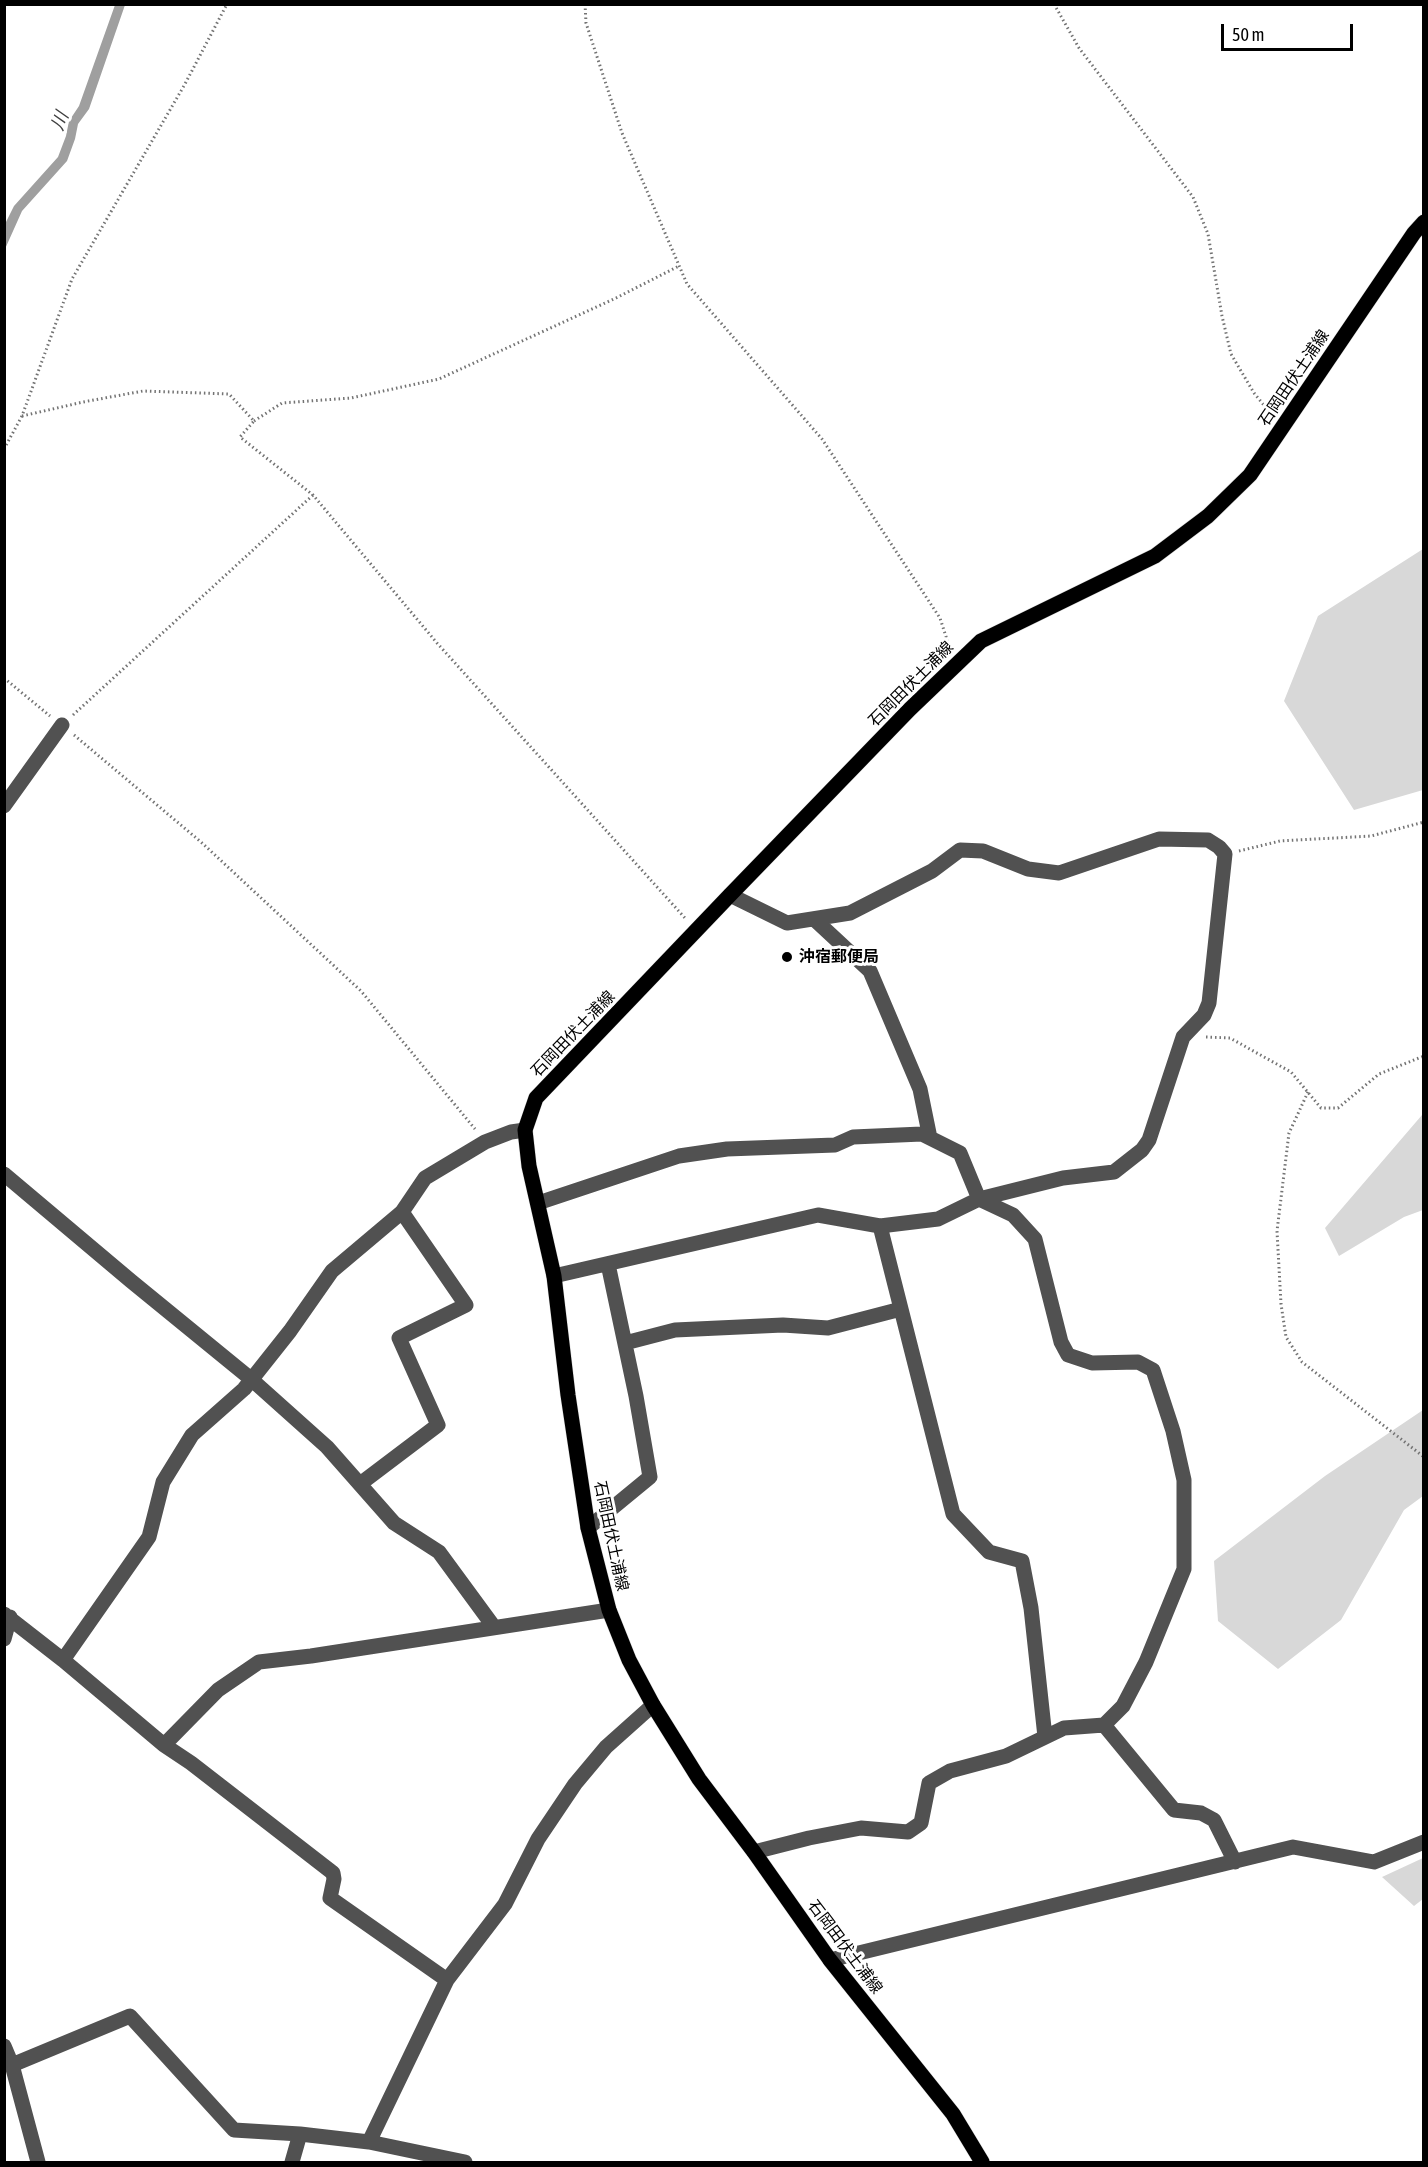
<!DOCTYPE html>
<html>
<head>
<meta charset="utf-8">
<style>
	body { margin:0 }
	#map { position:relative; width:1428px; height:2167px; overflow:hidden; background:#fff; font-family:"Asap Condensed",sans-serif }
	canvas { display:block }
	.frame { position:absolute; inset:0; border:6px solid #000; pointer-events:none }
	.scale { position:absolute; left:1221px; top:24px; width:132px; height:27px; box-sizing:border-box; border:3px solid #000; border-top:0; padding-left:8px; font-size:18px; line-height:21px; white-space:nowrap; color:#000; -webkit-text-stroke:4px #fff; paint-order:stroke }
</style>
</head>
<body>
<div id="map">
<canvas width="1428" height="2167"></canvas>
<div class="frame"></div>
<div class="scale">50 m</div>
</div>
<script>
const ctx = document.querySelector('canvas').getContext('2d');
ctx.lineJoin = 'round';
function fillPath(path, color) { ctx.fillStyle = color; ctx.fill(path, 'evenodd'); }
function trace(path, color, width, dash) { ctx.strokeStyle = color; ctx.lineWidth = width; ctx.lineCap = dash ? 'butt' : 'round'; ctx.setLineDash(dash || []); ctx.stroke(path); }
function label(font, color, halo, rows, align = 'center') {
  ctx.font = font + ' "Asap Condensed","Noto Sans JP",sans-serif'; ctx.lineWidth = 6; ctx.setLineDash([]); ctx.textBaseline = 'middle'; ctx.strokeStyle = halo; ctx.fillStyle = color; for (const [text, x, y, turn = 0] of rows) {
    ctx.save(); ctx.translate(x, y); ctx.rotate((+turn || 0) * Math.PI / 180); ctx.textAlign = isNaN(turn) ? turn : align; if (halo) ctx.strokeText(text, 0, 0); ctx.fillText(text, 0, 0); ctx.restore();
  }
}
const green = new Path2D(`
	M 1423,549 L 1423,790 L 1354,810 L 1284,701 L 1318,616 Z
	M 1422,1115 L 1423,1115 L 1423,1210 L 1404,1217 L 1339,1256 L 1325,1228 Z
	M 1423,1410 L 1423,1496 L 1404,1510 L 1341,1620 L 1278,1669 L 1218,1621 L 1214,1561 L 1325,1476 Z
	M 1423,1858 L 1423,1899 L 1414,1906 L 1382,1877 Z`);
const water = new Path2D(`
	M 115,5 L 125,5 L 89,109 L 78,124 L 75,139 L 67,161 L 22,211 L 5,249 L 5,224 L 14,206 L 58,157 L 66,136 L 69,121 L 79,106 Z`);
const path = new Path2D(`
	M 585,4 L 586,23 L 622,133 L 687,284 L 822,439 L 940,618 L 950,649
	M 1054,4 L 1079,48 L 1193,197 L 1208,234 L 1222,316 L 1231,354 L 1254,393 L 1272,415
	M 22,416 L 83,402 L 143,391 L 229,394 L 254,421 L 240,437 L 313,495 L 437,643 L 685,918
	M 254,421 L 282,403 L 351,398 L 439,379 L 616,298 L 679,266
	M 4,449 L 22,416 L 72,279 L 185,84 L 227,4
	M 4,678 L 50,716
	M 73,715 L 313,495
	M 74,735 L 201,842 L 361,991 L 475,1129
	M 1239,851 L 1280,841 L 1371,836 L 1424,822
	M 1206,1037 L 1230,1038 L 1291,1072 L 1321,1108 L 1338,1108 L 1379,1074 L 1424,1056
	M 1308,1092 L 1289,1133 L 1277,1231 L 1281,1304 L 1286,1337 L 1302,1362 L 1424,1457`);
const minor = new Path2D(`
	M 4,806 L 62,725
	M 814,919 L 870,971 L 920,1089 L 930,1138
	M 4,1174 L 131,1281 L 251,1379 L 327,1447 L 394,1523 L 439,1552 L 494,1627
	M 538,1203 L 679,1156 L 727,1149 L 835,1145 L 853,1137 L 922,1134 L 960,1153 L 979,1199 L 1013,1215 L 1035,1239 L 1061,1342 L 1068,1355 L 1092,1363 L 1138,1362 L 1153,1370 L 1173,1431 L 1184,1480 L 1184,1569 L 1146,1662 L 1123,1706 L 1104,1725 L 1064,1728 L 1006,1756 L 950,1771 L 929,1783 L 921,1823 L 908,1832 L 861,1828 L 809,1838 L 754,1852
	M 880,1226 L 953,1514 L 989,1552 L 1022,1561 L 1031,1608 L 1045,1737
	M 554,1276 L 818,1215 L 880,1226 L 938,1219 L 979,1199 L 1063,1178 L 1114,1172 L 1142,1150 L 1149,1140 L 1183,1037 L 1204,1015 L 1209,1003 L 1225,854 L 1219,847 L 1208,840 L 1159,839 L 1059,873 L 1028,869 L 983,851 L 960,850 L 932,871 L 850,913 L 787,923 L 730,895
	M 625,1343 L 675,1330 L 783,1325 L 828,1328 L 901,1309
	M 360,1484 L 438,1425 L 399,1338 L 466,1305 L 402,1212
	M 588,1528 L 650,1477 L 636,1396 L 608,1264
	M 4,1614 L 63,1660 L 164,1745 L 191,1763 L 333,1873 L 334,1879 L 330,1898 L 447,1980
	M 4,1639 L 10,1617
	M 63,1660 L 149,1537 L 163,1482 L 192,1435 L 244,1389 L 290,1331 L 332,1271 L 402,1212 L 425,1178 L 485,1142 L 511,1132 L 525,1130
	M 1104,1725 L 1174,1810 L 1201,1813 L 1214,1820 L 1235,1862
	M 164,1745 L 218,1690 L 259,1662 L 311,1656 L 609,1610
	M 830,1960 L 1293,1847 L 1374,1862 L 1424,1842
	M 4,2046 L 12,2065 L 38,2162
	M 12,2065 L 130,2016 L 234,2130 L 300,2134 L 369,2142
	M 292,2162 L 300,2134
	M 465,2162 L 369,2142 L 447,1980 L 505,1904 L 538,1839 L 575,1784 L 606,1747 L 653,1705`);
const major = new Path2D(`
	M 982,2162 L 953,2114 L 830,1960 L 754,1852 L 699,1779 L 653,1705 L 629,1660 L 609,1610 L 588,1528 L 568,1395 L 554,1276 L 529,1166 L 525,1130 L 536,1098 L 730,895 L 910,709 L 981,641 L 1155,556 L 1208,516 L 1250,475 L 1414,233 L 1424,222`);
const markers = [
	[787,957,6,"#000"]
];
const streetNames = [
	["石岡田伏土浦線",1294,378,-56],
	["石岡田伏土浦線",911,684,-45],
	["石岡田伏土浦線",573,1034,-46],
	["石岡田伏土浦線",611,1536,78],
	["石岡田伏土浦線",845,1947,53]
];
const poiNames = [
	["沖宿郵便局",799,957]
];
const waterNames = [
	["川",60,121,-69]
];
fillPath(green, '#d8d8d8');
fillPath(water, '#9f9f9f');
trace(major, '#dbdbdb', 16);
trace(path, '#737373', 3, [1.5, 3]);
trace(minor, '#515151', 15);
trace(major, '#000', 15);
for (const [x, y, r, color] of markers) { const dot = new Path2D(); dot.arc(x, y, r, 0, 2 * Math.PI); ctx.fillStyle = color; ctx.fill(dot); trace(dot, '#fff', 2); }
label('16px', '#000', '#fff', streetNames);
label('bold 16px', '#000', '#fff', poiNames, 'left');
label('italic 18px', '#404040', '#fff', waterNames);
</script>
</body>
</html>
